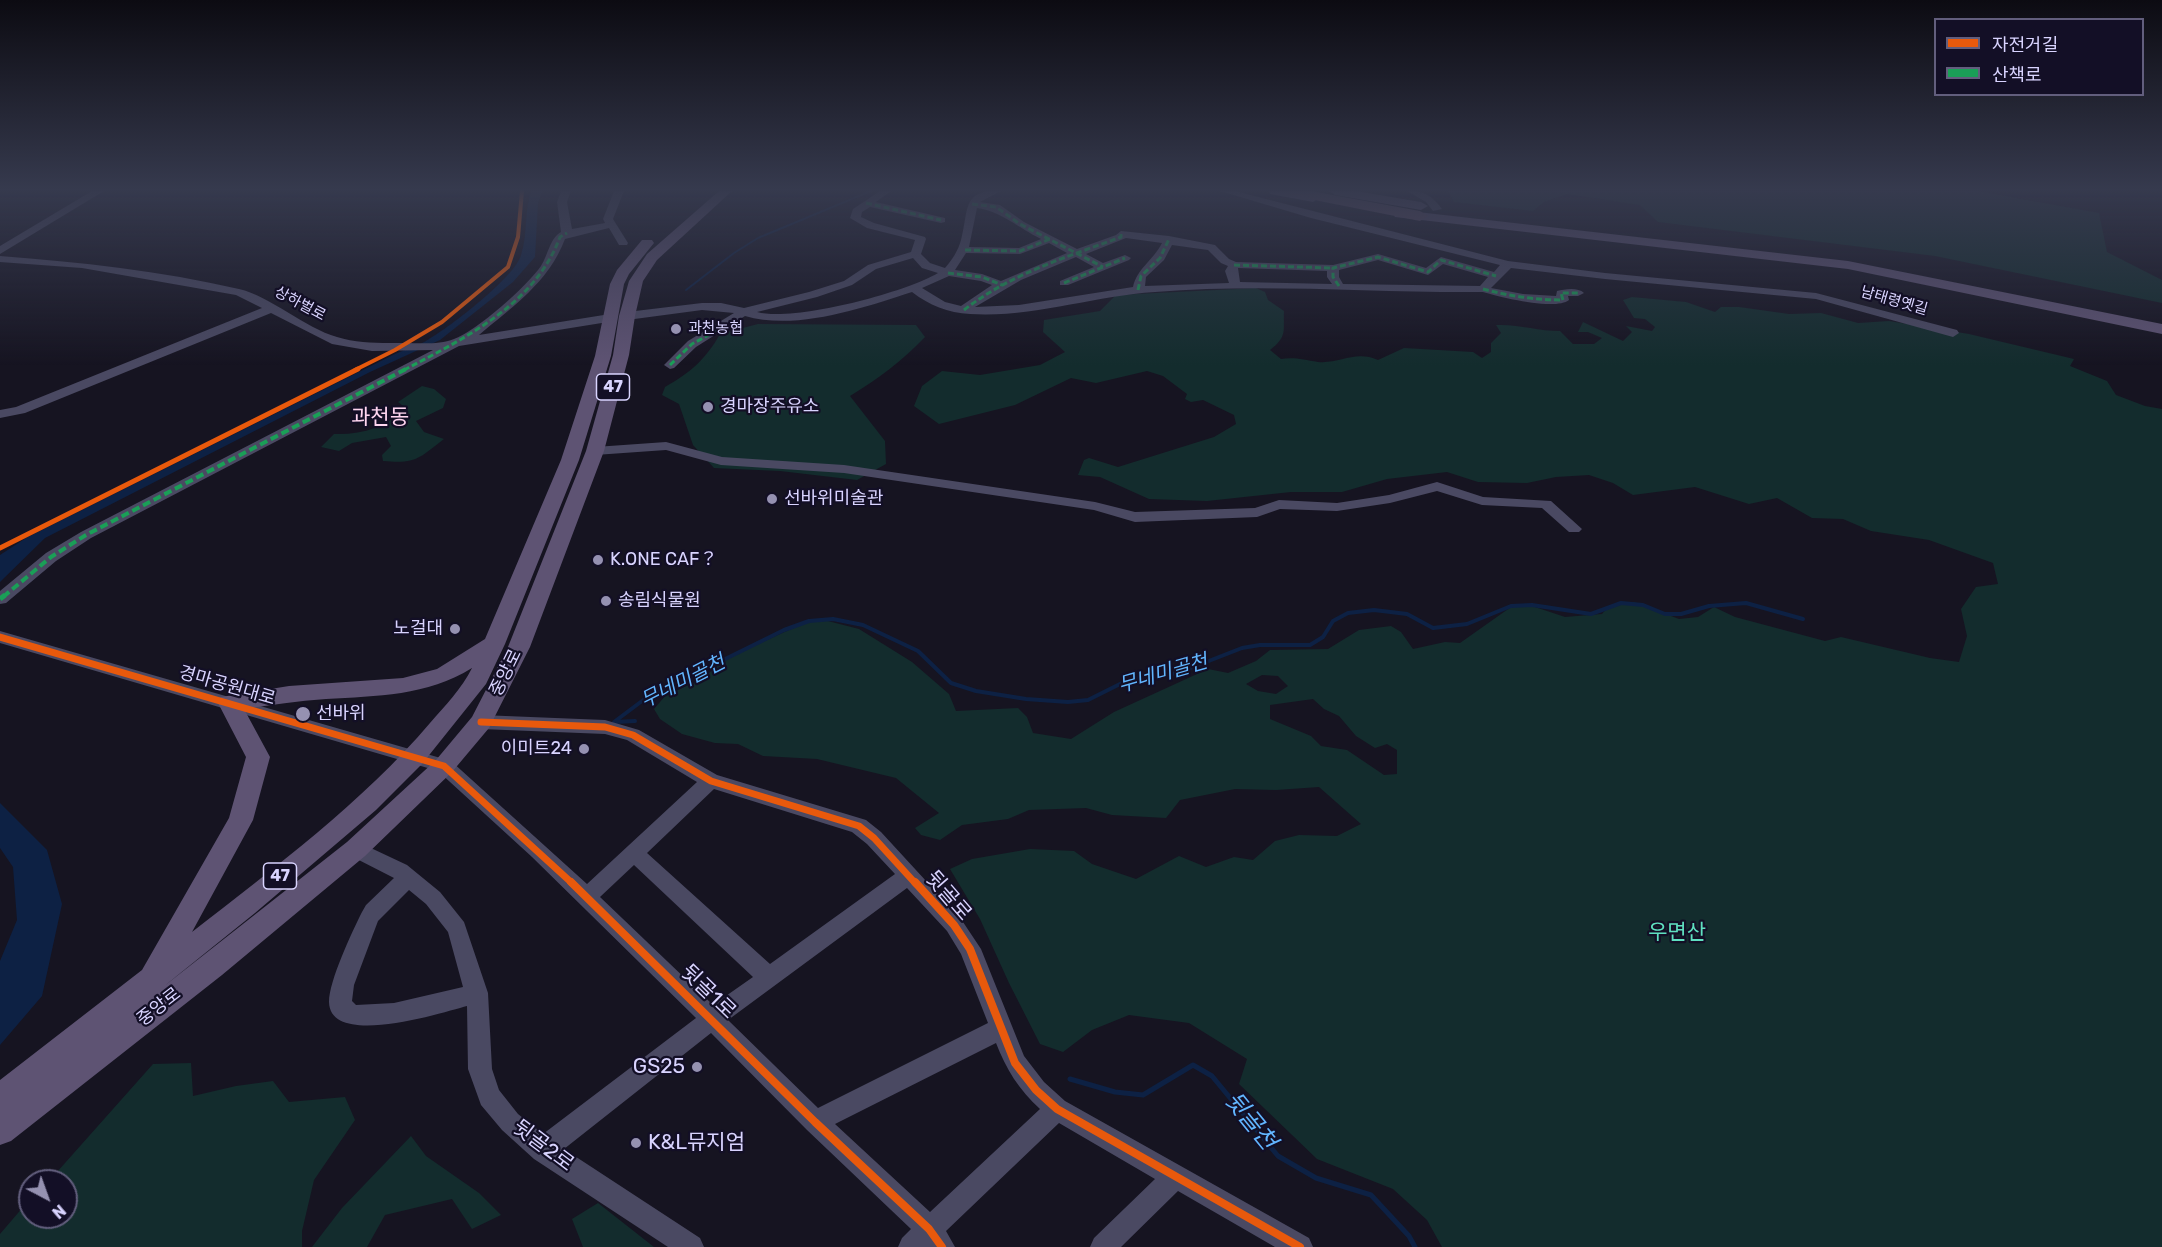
<!DOCTYPE html>
<html>
<head>
<meta charset="utf-8">
<style>
	body { margin:0 }
	#map { position:relative; width:2162px; height:1247px; overflow:hidden; background:#161421; font-family:Rubik,"Noto Sans KR",sans-serif }
	canvas { display:block }
	.legend { position:absolute; left:1934px; top:18px; width:210px; height:78px; box-sizing:border-box; background:#130f26; border:2px solid #625e7d; margin:0; padding:8px 10px; list-style:none; font-size:18px; color:#d9d4ff }
	.legend li { display:flex; align-items:center; gap:12px; height:30px }
	.legend b { width:30px; border:2px solid #625e7d }
	.north { position:absolute; left:18px; top:1169px; width:60px; height:60px; box-sizing:border-box; background:#130f26; border:2px solid #625e7d; border-radius:50%; rotate:139deg; font-size:16px; font-weight:700; line-height:24px; text-align:center; color:#d9d4ff }
	.north::after { content:''; display:block; margin:auto; width:21px; height:27px; background:#9591b1; clip-path:polygon(50% 0,100% 100%,50% 72%,0 100%) }
</style>
</head>
<body>
<div id="map">
<canvas width="2162" height="1247"></canvas>
<ul class="legend">
<li><b style="height:8px;background:#e8590c"></b>자전거길</li>
<li><b style="height:8px;background:#1a9f57"></b>산책로</li>
</ul>
<div class="north">N</div>
</div>
<script>
const ctx = document.querySelector('canvas').getContext('2d');
ctx.lineJoin = 'round';
function fillPath(path, color) { ctx.fillStyle = color; ctx.fill(path, 'evenodd'); }
function trace(path, color, width, dash) { ctx.strokeStyle = color; ctx.lineWidth = width; ctx.lineCap = dash ? 'butt' : 'round'; ctx.setLineDash(dash || []); ctx.stroke(path); }
function label(font, color, halo, rows, align = 'center') {
  ctx.font = font + ' Rubik,"Noto Sans KR",sans-serif'; ctx.lineWidth = 4.5; ctx.setLineDash([]); ctx.textBaseline = 'middle'; ctx.strokeStyle = halo; ctx.fillStyle = color; for (const [text, x, y, turn = 0] of rows) {
    ctx.save(); ctx.translate(x, y); ctx.rotate((+turn || 0) * Math.PI / 180); ctx.textAlign = isNaN(turn) ? turn : align; if (halo) ctx.strokeText(text, 0, 0); ctx.fillText(text, 0, 0); ctx.restore();
  }
}
const green = new Path2D(`
	M 1448,191 L 1978,191 L 2099,213 L 2107,252 L 2162,280 L 2162,303 L 1935,256 L 1658,222 L 1640,205 L 1567,194 L 1544,202 L 1533,211 L 1454,202 Z
	M 1256,288 L 1265,292 L 1268,300 L 1284,311 C 1283,331 1288,336 1270,350 L 1281,359 C 1295,357 1304,360 1318,362 C 1340,364 1355,350 1378,360 L 1404,348 L 1473,352 L 1482,358 L 1491,352 L 1491,343 L 1501,333 L 1496,325 C 1519,324 1538,331 1560,331 L 1573,344 L 1594,344 L 1602,338 L 1588,332 L 1578,332 L 1583,322 L 1623,341 L 1632,332 L 1626,326 L 1652,331 L 1655,327 L 1645,319 L 1634,318 L 1623,300 L 1632,297 L 1686,302 L 1715,312 L 1721,307 L 1739,307 L 1789,314 L 1821,313 L 1858,323 L 1889,321 L 1969,334 L 2074,359 L 2070,366 L 2107,381 L 2116,395 L 2145,406 L 2162,409 L 2162,1247 L 1442,1247 L 1427,1220 L 1393,1189 L 1317,1159 L 1239,1084 L 1247,1059 L 1189,1023 L 1129,1015 L 1092,1030 L 1063,1052 L 1040,1044 L 1009,983 L 980,919 L 950,869 L 972,859 L 1030,849 L 1074,851 L 1092,864 L 1136,879 L 1179,856 L 1206,867 L 1234,857 L 1253,860 L 1275,841 L 1299,835 L 1337,836 L 1361,824 L 1319,787 L 1276,790 L 1235,789 L 1180,800 L 1166,818 L 1112,815 L 1086,808 L 1029,810 L 1008,819 L 962,825 L 940,840 L 921,835 L 915,828 L 939,813 L 896,778 L 817,759 L 763,756 L 738,744 L 715,743 L 682,734 L 660,719 L 654,709 L 666,695 L 702,679 L 727,658 L 800,625 L 820,619 L 859,629 L 912,662 L 949,694 L 956,711 L 1018,708 L 1027,717 L 1033,733 L 1071,739 L 1114,712 L 1208,669 L 1228,673 L 1256,661 L 1270,650 L 1328,649 L 1359,630 L 1391,626 L 1401,632 L 1413,649 L 1445,642 L 1460,643 L 1511,607 L 1526,604 L 1565,617 L 1602,614 L 1608,607 L 1634,602 L 1679,619 L 1698,617 L 1714,607 L 1735,617 L 1825,641 L 1841,637 L 1930,658 L 1959,662 L 1967,636 L 1961,609 L 1976,587 L 1998,584 L 1993,563 L 1929,540 L 1871,531 L 1843,519 L 1812,518 L 1777,498 L 1749,504 L 1695,487 L 1633,495 L 1613,483 L 1589,475 L 1556,477 L 1527,483 L 1478,482 L 1447,472 L 1387,479 L 1342,492 L 1291,492 L 1207,501 L 1149,499 L 1100,477 L 1078,475 L 1084,460 L 1089,458 L 1118,467 L 1214,437 L 1236,424 L 1234,415 L 1203,400 L 1191,402 L 1185,399 L 1187,394 L 1163,376 L 1147,371 L 1096,383 L 1071,378 L 1015,405 L 939,424 L 914,406 L 922,386 L 942,371 L 980,375 L 1040,365 L 1065,352 L 1043,332 L 1044,320 L 1100,311 L 1116,295 ZM 1262,675 L 1278,676 L 1288,686 L 1276,694 L 1258,691 L 1246,684 ZM 1313,699 L 1324,709 L 1339,716 L 1356,736 L 1375,748 L 1387,744 L 1397,750 L 1397,774 L 1384,775 L 1347,750 L 1321,746 L 1311,736 L 1270,719 L 1270,705 Z
	M 758,324 L 916,325 L 925,337 C 902,361 878,379 850,396 L 885,441 L 886,464 L 857,480 L 780,471 L 714,468 L 693,445 L 679,404 L 662,395 L 665,387 C 690,373 706,359 720,334 Z
	M 422,386 L 434,389 L 446,399 L 443,408 L 416,421 L 424,432 L 444,439 C 418,459 416,464 383,461 L 382,455 L 391,446 L 386,437 L 352,443 L 339,451 L 321,447 L 334,434 C 363,435 384,427 407,409 L 398,402 Z
	M 191,1063 L 193,1096 L 236,1086 L 273,1081 L 289,1102 L 345,1097 L 355,1120 L 314,1180 L 302,1231 L 302,1247 L 0,1247 L 0,1234 L 30,1199 L 30,1217 L 66,1217 L 66,1181 L 49,1181 L 153,1064 Z
	M 411,1136 L 426,1156 L 479,1193 L 501,1215 L 472,1229 L 452,1199 L 385,1215 L 367,1247 L 312,1247 L 342,1208 Z
	M 598,1203 L 654,1247 L 583,1247 L 572,1219 Z`);
const water = new Path2D(`
	M 531,191 L 542,191 L 538,204 L 535,257 L 513,282 L 440,340 L 370,372 L 45,538 L 0,582 L 0,555 L 26,538 L 395,354 C 406,349 419,346 429,339 C 450,327 515,277 521,255 C 528,234 524,212 531,191 Z
	M 0,803 L 47,850 L 62,904 L 42,996 L 0,1045 L 0,961 L 17,920 L 13,867 L 0,848 Z`);
const streamFar2 = new Path2D(`
	M 686,290 L 734,253 L 758,238 L 871,191`);
const streamFar1 = new Path2D(`
	M 614,722 L 646,698 L 784,630 L 809,621 L 833,619 L 863,625 L 918,651 L 951,683 L 976,691 L 1026,699 L 1068,702 L 1088,700 L 1130,679 L 1178,673 L 1242,648 L 1260,645 L 1310,645 L 1323,637 L 1333,621 L 1348,613 L 1374,610 L 1407,614 L 1433,628 L 1467,624 L 1511,606 L 1532,605 L 1591,614 L 1621,603 L 1643,605 L 1665,614 L 1681,614 L 1709,606 L 1746,603 L 1803,619
	M 615,722 L 635,721`);
const stream = new Path2D(`
	M 1070,1079 L 1115,1092 L 1143,1095 L 1193,1065 L 1212,1076 L 1278,1156 L 1316,1178 L 1371,1195 L 1409,1236 L 1415,1247`);
const minor = new Path2D(`
	M 92,191 L 104,191 L 0,254 L 0,246 Z
	M 561,191 L 571,191 L 567,202 L 572,229 L 605,223 L 603,219 L 614,191 L 624,191 L 613,219 L 628,243 L 627,245 L 619,245 L 609,228 L 565,239 C 549,282 512,307 479,335 L 610,314 L 614,315 L 614,321 L 459,346 L 91,538 L 56,561 L 6,603 L 0,604 L 0,591 L 46,553 L 81,532 L 433,350 L 372,351 L 332,344 L 271,313 L 25,413 L 0,418 L 0,410 L 16,407 L 262,308 L 236,295 L 82,268 L 0,262 L 0,256 C 80,262 161,271 239,289 C 270,296 305,328 337,337 C 359,344 382,343 404,343 C 420,343 439,345 454,339 C 478,330 526,287 541,266 C 548,255 550,238 561,232 L 557,202 Z
	M 880,191 L 891,191 L 876,202 L 945,218 L 945,222 L 941,223 L 870,207 L 862,212 L 861,217 L 874,223 L 925,237 L 926,239 L 921,254 L 930,263 L 945,268 C 952,260 958,251 961,240 C 969,211 961,189 1001,191 L 980,202 L 1000,205 L 1024,222 L 1077,249 L 1116,235 L 1121,231 L 1169,236 L 1215,245 L 1229,259 L 1236,262 L 1333,265 L 1378,254 L 1426,268 L 1441,257 L 1494,272 L 1500,265 L 1311,218 L 1220,191 L 1235,191 L 1508,261 L 1605,273 L 1816,293 L 1957,330 L 1959,333 L 1953,337 L 1816,299 L 1605,279 L 1511,268 L 1491,288 L 1523,294 L 1556,296 L 1557,291 C 1565,289 1578,287 1584,293 L 1578,296 L 1568,296 L 1569,300 C 1555,311 1500,297 1483,292 C 1374,293 1264,283 1155,292 C 1093,296 1032,318 970,314 C 948,313 929,305 912,292 C 863,308 796,331 745,316 L 696,347 L 674,368 L 670,369 L 664,365 L 688,341 L 734,313 L 702,310 L 627,320 L 621,316 L 627,312 L 702,303 L 721,303 L 744,308 L 809,292 L 844,281 L 868,265 L 911,252 L 915,240 L 867,228 L 850,218 L 853,209 ZM 977,208 C 1000,211 1019,228 1041,239 L 1019,248 L 969,247 ZM 1126,238 L 1162,243 C 1153,261 1137,268 1133,287 L 1019,305 L 975,307 L 1021,280 L 1076,257 L 1094,267 L 1060,281 L 1060,285 L 1068,285 L 1129,260 L 1131,258 L 1125,255 L 1103,263 L 1086,254 ZM 1049,243 L 1067,253 L 1001,281 L 982,274 L 955,270 L 966,253 L 1020,254 ZM 1172,245 L 1208,250 L 1221,263 L 1228,266 L 1225,271 L 1229,283 L 1145,286 L 1146,277 L 1164,260 ZM 913,258 L 922,268 L 938,273 C 904,293 794,322 757,312 L 817,297 L 852,285 L 876,269 ZM 1378,260 L 1428,275 L 1443,264 L 1488,277 L 1480,286 L 1343,284 L 1339,277 L 1339,270 ZM 1238,268 L 1327,271 L 1327,277 L 1332,284 L 1240,282 ZM 949,276 L 981,281 L 992,285 L 961,306 L 945,302 L 922,288 Z
	M 1407,191 C 1423,190 1433,196 1442,209 L 1433,211 L 1426,202 Z
	M 666,442 L 722,457 L 844,465 L 1095,502 L 1135,512 L 1255,508 L 1279,500 L 1337,503 L 1389,495 L 1437,482 L 1483,497 L 1551,501 L 1582,529 L 1579,532 L 1569,532 L 1542,508 L 1482,505 L 1437,491 L 1390,503 L 1337,511 L 1280,509 L 1257,517 L 1135,522 L 1094,510 L 844,473 L 721,465 L 666,450 L 595,455 L 588,451 L 595,447 Z
	M 0,631 L 451,761 L 587,884 L 697,782 L 627,740 L 605,734 L 481,729 L 475,727 L 472,722 L 475,717 L 481,715 L 605,720 L 639,730 L 717,775 L 866,820 L 881,832 L 961,919 L 981,949 L 1024,1056 L 1044,1082 L 1065,1101 L 1309,1238 L 1313,1247 L 1275,1247 L 1178,1191 L 1121,1247 L 1090,1247 L 1094,1238 L 1155,1179 L 1059,1123 L 946,1231 L 955,1247 L 898,1247 L 902,1238 L 911,1229 L 807,1130 L 711,1033 L 564,1149 L 700,1238 L 704,1247 L 668,1247 L 534,1159 L 502,1130 L 481,1105 L 468,1069 L 467,1006 C 444,1012 330,1049 329,1002 C 329,981 352,932 362,912 L 366,905 L 394,878 L 349,855 L 346,849 L 349,843 L 356,841 L 407,865 L 440,892 L 464,922 L 488,993 L 492,1069 L 499,1090 L 518,1114 L 543,1134 L 696,1018 L 532,857 L 438,771 L 0,643 ZM 714,789 L 852,832 L 867,844 L 895,874 L 770,964 L 647,853 ZM 634,865 L 753,977 L 713,1005 L 600,897 ZM 907,888 L 947,931 L 961,954 L 988,1023 L 818,1108 L 728,1020 ZM 409,890 L 426,904 L 448,932 L 463,987 L 394,1003 L 356,1005 L 352,1001 L 354,985 L 378,921 ZM 996,1043 C 1006,1069 1019,1090 1040,1109 L 930,1212 L 835,1124 Z`);
const major = new Path2D(`
	M 719,191 L 732,191 L 657,260 L 643,281 L 635,316 L 629,355 L 604,451 L 530,647 L 489,728 L 452,772 L 365,856 L 222,975 L 11,1141 L 0,1145 L 0,1080 L 142,970 L 229,818 L 246,757 L 218,703 L 221,697 L 289,686 L 403,678 L 437,669 L 485,639 L 561,460 L 595,356 L 610,284 L 617,270 L 642,240 L 652,240 L 654,243 L 629,274 L 624,284 L 611,356 L 579,460 L 505,644 L 486,684 L 422,764 L 376,810 L 255,913 L 163,987 L 347,842 L 436,760 L 472,717 L 508,647 L 586,451 L 613,355 L 619,316 L 629,281 L 647,254 ZM 472,668 C 462,688 445,706 430,723 C 363,802 274,868 192,932 L 253,820 L 270,757 L 244,709 C 271,705 298,701 326,699 C 377,696 427,696 472,668 Z
	M 1269,191 L 1295,191 L 1318,195 L 1319,198 L 1313,202 L 1270,194 Z
	M 1329,191 L 1356,191 L 1421,202 L 1428,206 L 1421,210 L 1335,195 Z
	M 1400,210 L 1848,261 L 2162,324 L 2162,334 L 1848,269 L 1395,217 L 1393,214 L 1395,211 Z`);
const highway = new Path2D(`
	M 1282,191 L 1311,191 L 1420,211 L 1428,216 L 1420,221 L 1289,195 Z`);
const quietFar2 = new Path2D(`
	M 866,203 L 941,220
	M 972,204 L 996,207 L 1020,224 L 1103,267
	M 965,250 L 1020,251 L 1050,239
	M 1234,265 L 1333,268
	M 948,273 L 982,277 L 1002,285
	M 1064,283 L 1125,258
	M 1339,286 L 1333,277 L 1333,268 L 1378,257 L 1428,272 L 1441,260 L 1496,276
	M 1483,289 C 1509,296 1536,300 1563,300 L 1561,293 L 1578,293
	M 1138,290 L 1141,276 L 1160,258 L 1169,239
	M 964,310 C 1010,274 1067,257 1121,237 L 1121,234
	M 670,365 L 692,344 L 716,331
	M 404,370 C 463,339 535,305 560,237 L 567,233`);
const quietFar1 = new Path2D(`
	M 3,597 L 51,557 L 86,535 L 406,369`);
const quiet = new Path2D(`
	M 0,599 L 5,595`);
const cyclewayFar3 = new Path2D(`
	M 355,370 L 395,350 L 442,322 L 508,267 L 518,237 L 522,191`);
const cyclewayFar2 = new Path2D(`
	M 0,548 L 358,369`);
const cyclewayFar1 = new Path2D(`
	M 0,637 L 444,766 L 573,884
	M 481,722 L 605,727 L 633,735 L 711,781 L 859,826 L 874,838 L 916,884`);
const cycleway = new Path2D(`
	M 571,882 L 815,1122 L 929,1229 L 942,1247
	M 915,882 L 954,925 L 970,949 L 1015,1063 L 1036,1090 L 1057,1109 L 1300,1247`);
const markers = [
	[676,329,6,"#9591b1"],
	[708,407,6,"#9591b1"],
	[772,499,6,"#9591b1"],
	[598,560,6,"#9591b1"],
	[606,601,6,"#9591b1"],
	[455,629,6,"#9591b1"],
	[303,714,8,"#9591b1"],
	[584,749,6,"#9591b1"],
	[697,1067,6,"#9591b1"],
	[636,1143,6,"#9591b1"]
];
const farStreetnames = [
	["남태령옛길",1894,301,16],
	["상하벌로",300,304,28]
];
const farPoinames = [
	["과천농협",688,329]
];
const shields = [
	[613,387,33],
	[280,876,33]
];
const shieldNames = [
	["47",613,387],
	["47",280,876]
];
const poiNames = [
	["경마장주유소",720,407],
	["선바위미술관",784,499],
	["K.ONE CAF？",610,560],
	["송림식물원",618,601],
	["노걸대",443,629,"right"],
	["선바위",316,714],
	["이미트24",572,749,"right"]
];
const streetNames = [
	["중앙로",506,673,-64],
	["경마공원대로",227,686,16],
	["중앙로",159,1007,-38]
];
const waterNames = [
	["무네미골천",1163,674,-16],
	["무네미골천",683,682,-27]
];
const quarterNames = [
	["과천동",380,418]
];
const nearStreetnames = [
	["뒷골로",948,896,49],
	["뒷골1로",708,992,44],
	["뒷골2로",543,1146,37]
];
const nearParknames = [
	["우면산",1677,933]
];
const nearPoinames = [
	["GS25",685,1067],
	["K&L뮤지엄",648,1143,"left"]
];
const nearWaternames = [
	["뒷골천",1250,1121,51]
];
fillPath(green, '#132c2d');
fillPath(water, '#0d2144');
trace(streamFar2, '#0d2144', 2);
trace(streamFar1, '#0d2144', 4);
trace(stream, '#0d2144', 5);
fillPath(minor, '#4a4962');
fillPath(major, '#5e5373');
fillPath(highway, '#67516a');
trace(quietFar2, '#1a9f57', 3, [6, 3]);
trace(quietFar1, '#1a9f57', 4, [8, 4]);
trace(quiet, '#1a9f57', 5, [10, 5]);
trace(cyclewayFar3, '#e8590c', 4);
trace(cyclewayFar2, '#e8590c', 5);
trace(cyclewayFar1, '#e8590c', 7);
trace(cycleway, '#e8590c', 8);
const sky = ctx.createLinearGradient(0, 0, 0, 365);
sky.addColorStop(0, '#0c0b12');
sky.addColorStop(0.52, '#363a4e');
sky.addColorStop(1, '#363a4e00');
ctx.fillStyle = sky;
ctx.fillRect(0, 0, 2162, 365);
for (const [x, y, r, color] of markers) { const dot = new Path2D(); dot.arc(x, y, r, 0, 2 * Math.PI); ctx.fillStyle = color; ctx.fill(dot); trace(dot, '#130f26', 2); }
label('15px', '#d9d4ff', '#130f26', farStreetnames);
label('15px', '#d9d4ff', '#130f26', farPoinames, 'left');
for (const [x, y, w] of shields) { const box = new Path2D(); box.roundRect(x - w / 2, y - 13, w, 26, 4.5); ctx.fillStyle = '#130f26'; ctx.fill(box); trace(box, '#d9d4ff', 1.5); }
label('bold 16px', '#d9d4ff', null, shieldNames);
label('18px', '#d9d4ff', '#130f26', poiNames, 'left');
label('18px', '#d9d4ff', '#130f26', streetNames);
label('italic 20px', '#62b6ff', '#130f26', waterNames);
label('21px', '#ffd6f0', '#130f26', quarterNames);
label('21px', '#d9d4ff', '#130f26', nearStreetnames);
label('21px', '#5fe0c0', '#130f26', nearParknames);
label('21px', '#d9d4ff', '#130f26', nearPoinames, 'right');
label('italic 24px', '#62b6ff', '#130f26', nearWaternames);
</script>
</body>
</html>
